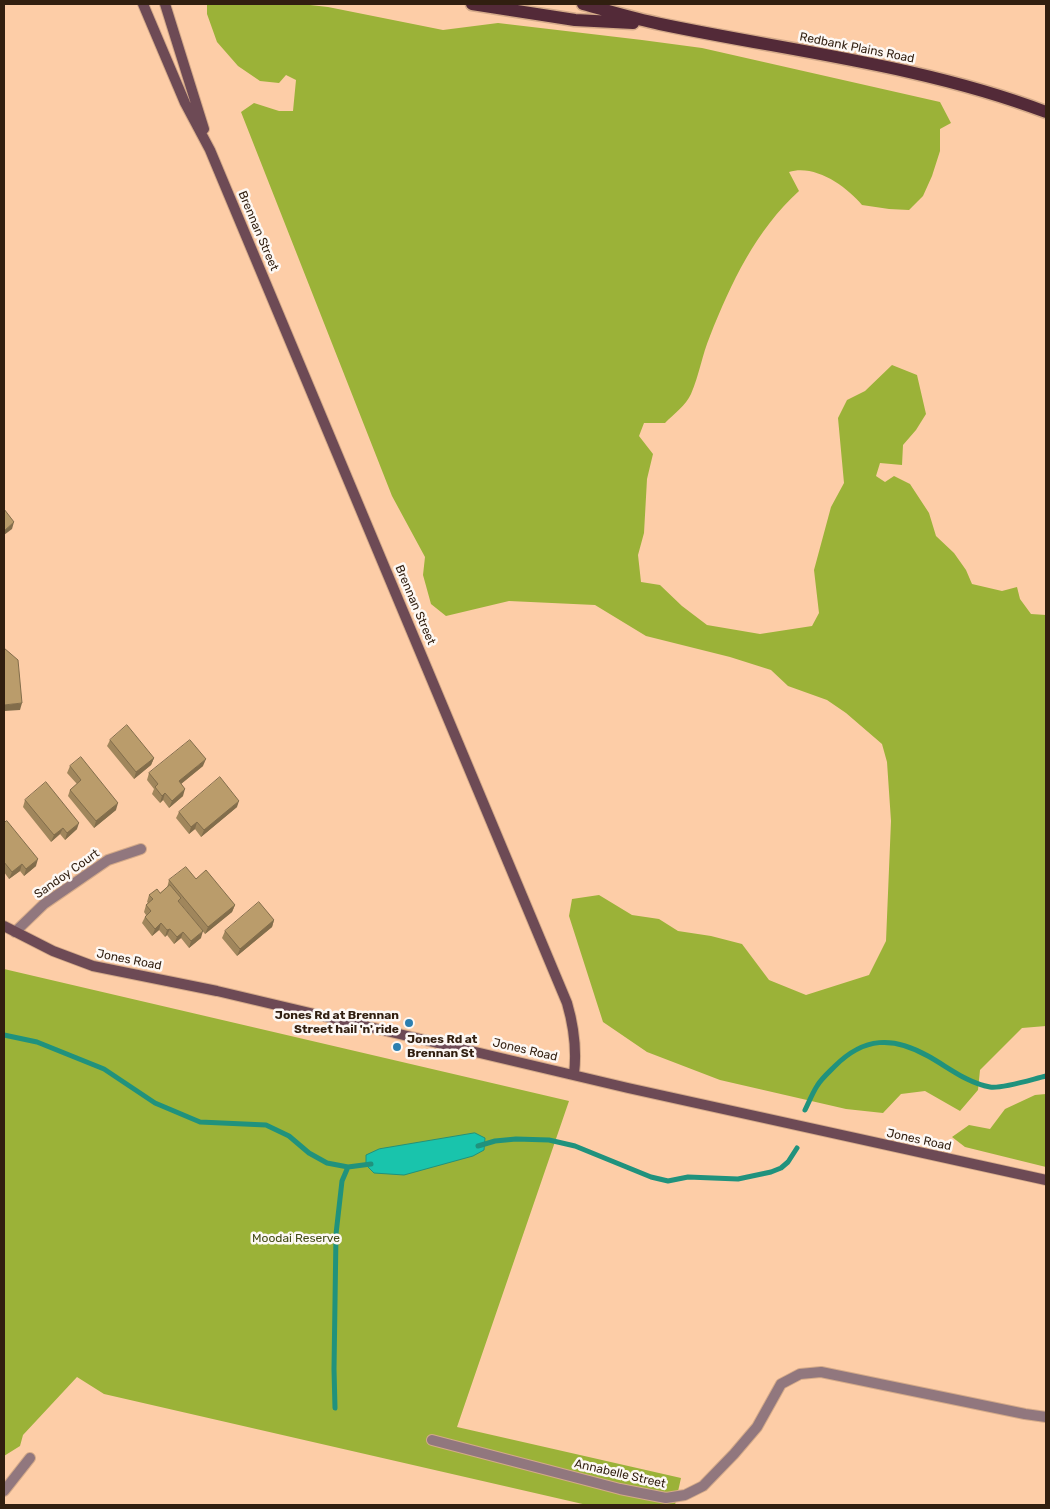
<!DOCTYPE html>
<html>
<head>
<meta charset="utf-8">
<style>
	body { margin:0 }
	#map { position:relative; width:1050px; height:1509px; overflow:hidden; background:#fdcda7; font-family:Rubik,sans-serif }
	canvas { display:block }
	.frame { position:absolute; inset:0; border:5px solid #311f10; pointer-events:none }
</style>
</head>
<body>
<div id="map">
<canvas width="1050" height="1509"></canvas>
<div class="frame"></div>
</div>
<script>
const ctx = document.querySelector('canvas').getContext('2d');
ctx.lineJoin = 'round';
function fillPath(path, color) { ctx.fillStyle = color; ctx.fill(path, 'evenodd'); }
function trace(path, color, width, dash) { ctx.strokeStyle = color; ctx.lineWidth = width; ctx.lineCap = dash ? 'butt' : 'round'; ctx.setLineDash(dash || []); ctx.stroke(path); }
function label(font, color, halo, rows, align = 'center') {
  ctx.font = font + ' Rubik,sans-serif'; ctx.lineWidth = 5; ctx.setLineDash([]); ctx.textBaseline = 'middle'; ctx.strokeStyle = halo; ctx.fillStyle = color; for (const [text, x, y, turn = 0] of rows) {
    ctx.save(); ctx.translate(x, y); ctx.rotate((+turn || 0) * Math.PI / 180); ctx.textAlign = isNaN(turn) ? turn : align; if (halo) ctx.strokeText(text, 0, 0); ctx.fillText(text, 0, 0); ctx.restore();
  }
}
const green = new Path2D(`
	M 207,4 L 301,4 L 328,7 L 443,30 L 498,23 L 642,40 L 702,48 L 940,102 L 951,123 L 940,129 L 940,151 L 932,176 L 923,196 L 909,210 L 889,209 L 862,205 C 846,186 815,164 789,172 L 799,191 C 756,230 731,283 710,336 C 702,355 699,376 691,394 C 686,405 674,414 665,423 L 644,423 L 639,436 L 653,454 L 647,479 L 644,533 L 638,555 L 641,582 L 660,585 L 682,606 L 707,625 L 760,634 L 812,626 L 819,613 L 814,570 L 831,507 L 844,483 L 838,418 L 847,400 L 865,391 L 892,365 L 917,375 L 926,414 L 916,430 L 903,445 L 902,465 L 880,463 L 876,476 L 885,482 L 894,476 L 910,484 L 929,513 L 936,536 L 954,553 L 966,570 L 972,584 L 1002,591 L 1017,587 L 1020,599 L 1031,614 L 1046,615 L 1046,1026 L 1022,1028 L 980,1070 L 978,1090 L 960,1111 L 925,1091 L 901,1094 L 883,1113 L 846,1109 L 720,1080 L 647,1052 L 603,1022 L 569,916 L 572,899 L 599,895 L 632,915 L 659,919 L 678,931 L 711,936 L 742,944 L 769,980 L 806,995 L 869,975 L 886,941 L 891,821 L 887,762 L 882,744 L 846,713 L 827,700 L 788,686 L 771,670 L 730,657 L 646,636 L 595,605 L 509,601 L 446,616 L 431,604 L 423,575 L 425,557 L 392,496 L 241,112 L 254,103 L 279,111 L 293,111 L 296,80 L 286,75 L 279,83 L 260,81 L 238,66 L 217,42 L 207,14 Z
	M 4,969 L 569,1101 L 457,1427 L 681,1478 L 675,1505 L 587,1505 L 104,1394 L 77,1377 L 23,1435 L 20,1446 L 4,1456 Z
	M 1046,1094 L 1046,1167 L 965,1147 L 952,1137 L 969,1125 L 990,1129 L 1005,1109 L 1035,1095 Z`);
const water = new Path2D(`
	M 475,1133 L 485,1138 L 484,1150 L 473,1156 L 404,1175 L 374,1173 L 366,1165 L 366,1155 L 379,1149 Z`);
const stream = new Path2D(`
	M 4,1035 L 37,1042 L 104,1069 L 155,1103 L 200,1122 L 266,1125 L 289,1136 L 309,1153 L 327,1163 L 348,1167 L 371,1164
	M 805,1110 C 809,1102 812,1094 817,1086 C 821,1079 829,1072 835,1066 C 864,1037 893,1036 928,1056 C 948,1067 967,1083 990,1087 C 1002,1089 1033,1079 1046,1076
	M 478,1146 L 495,1141 L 516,1139 L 549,1140 L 575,1146 L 651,1177 L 668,1181 L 688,1177 L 738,1179 L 771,1172 L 781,1168 L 788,1162 L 797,1148
	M 335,1408 L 334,1369 L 336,1234 L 342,1181 L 348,1167`);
const street = new Path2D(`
	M 15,932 L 44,904 L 108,860 L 141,849
	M 432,1440 L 620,1489 L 666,1498 L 685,1495 L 703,1486 L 734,1454 L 757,1427 L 781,1384 L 800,1374 L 821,1372 L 1025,1414 L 1046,1417
	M 4,1491 L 30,1458`);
const secondary = new Path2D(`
	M 143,4 L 185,103 L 210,150 L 567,1003 C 574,1027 577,1049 574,1074
	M 165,4 L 204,129
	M 4,926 L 53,951 L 93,966 L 217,991 L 628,1088 L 1046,1180`);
const primary = new Path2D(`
	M 472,4 L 575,20 L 633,23
	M 583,4 C 609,11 635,19 660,24 C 789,51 922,65 1046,112`);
const wall = new Path2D(`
	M 110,740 L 154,758 L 151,765 L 134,779 L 107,746 Z
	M 70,766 L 116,810 L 94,828 L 68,796 L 70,790 L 77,784 L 67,773 Z
	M 203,766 L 181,784 L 183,796 L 169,808 L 163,800 L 160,803 L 152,794 L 154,789 L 147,780 L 149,773 Z
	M 25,800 L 77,829 L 65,840 L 60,834 L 51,842 L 23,807 Z
	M 237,807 L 201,837 L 195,829 L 189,834 L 176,818 L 179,812 Z
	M 4,823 L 36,866 L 24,876 L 20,871 L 9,879 L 4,872 Z
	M 196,879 L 235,905 L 232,912 L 205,934 L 179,902 L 201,938 L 189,948 L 181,938 L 174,944 L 167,935 L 165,937 L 159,930 L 152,936 L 142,923 L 146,915 L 144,912 L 146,905 L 148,903 L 147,902 L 149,895 L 160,893 L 167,888 L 169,880 Z
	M 274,920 L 272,927 L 237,956 L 222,938 L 225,931 Z`);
const shadedWall = new Path2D(`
	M 14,522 L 12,529 L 4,535 L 4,531 Z
	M 22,703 L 20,710 L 4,711 L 4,705 Z
	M 154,758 L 151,765 L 134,779 L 136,772 Z
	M 206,759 L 203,766 L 176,788 L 179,781 Z
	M 185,789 L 183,796 L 169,808 L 172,801 Z
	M 165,793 L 163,800 L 160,803 L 162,796 Z
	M 239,801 L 237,807 L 201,837 L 204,830 Z
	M 118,803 L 116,810 L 94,828 L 96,821 Z
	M 197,822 L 195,829 L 189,834 L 191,827 Z
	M 79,823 L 77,829 L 65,840 L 67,833 Z
	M 63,828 L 60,834 L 51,842 L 54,835 Z
	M 38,859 L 36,866 L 24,876 L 26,869 Z
	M 22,864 L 20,871 L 9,879 L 12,872 Z
	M 235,905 L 232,912 L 205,934 L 208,927 Z
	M 274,920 L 272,927 L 237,956 L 240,949 Z
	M 161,923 L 159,930 L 152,936 L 155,929 Z
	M 170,929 L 167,935 L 165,937 L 167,930 Z
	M 203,931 L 201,938 L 189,948 L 191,941 Z
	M 183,932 L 181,938 L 174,944 L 177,937 Z`);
const building = new Path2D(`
	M 4,509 L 14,522 L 4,531 Z
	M 4,648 L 18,660 L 22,703 L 4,705 Z
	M 127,725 L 154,758 L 136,772 L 110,740 Z
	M 190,740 L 206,759 L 179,781 L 185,789 L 172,801 L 165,793 L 162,796 L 155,787 L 158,784 L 149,773 Z
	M 81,757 L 118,803 L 96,821 L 70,790 L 81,780 L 70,766 Z
	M 220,777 L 239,801 L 204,830 L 197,822 L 191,827 L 179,812 Z
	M 46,782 L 79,823 L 67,833 L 63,828 L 54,835 L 25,800 Z
	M 7,821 L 38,859 L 26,869 L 22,864 L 12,872 L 4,862 L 4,823 Z
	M 186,867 L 196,879 L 206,870 L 235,905 L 208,927 L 169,880 Z
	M 170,885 L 181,898 L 178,901 L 203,931 L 191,941 L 183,932 L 177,937 L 170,929 L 167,930 L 161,923 L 155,929 L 145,917 L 151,911 L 146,905 L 153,899 L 149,895 L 157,889 L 160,893 Z
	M 259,902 L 274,920 L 240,949 L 225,931 Z`);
const markers = [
	[409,1023,5,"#2d7fb0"],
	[397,1047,5,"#2d7fb0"]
];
const streetNames = [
	["Redbank Plains Road",857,48,11],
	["Brennan Street",258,231,67],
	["Brennan Street",415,605,67],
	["Sandoy Court",67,874,-35],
	["Jones Road",129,960,11],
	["Jones Road",525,1050,13],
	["Jones Road",919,1140,12],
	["Annabelle Street",620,1474,13]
];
const poiNames = [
	["Jones Rd at Brennan",399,1016],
	["Street hail 'n' ride",399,1030],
	["Jones Rd at",407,1040,"left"],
	["Brennan St",407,1054,"left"]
];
const parkNames = [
	["Moodai Reserve",296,1239]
];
fillPath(green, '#9bb238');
fillPath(water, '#19c4ac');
trace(water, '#20927d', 1);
trace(stream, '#20927d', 5);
trace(street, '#d4aa89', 12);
trace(secondary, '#d4aa89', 12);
trace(primary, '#d4aa89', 15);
trace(street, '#91777e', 10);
trace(secondary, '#6d4a55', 10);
trace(primary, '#532a38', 12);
fillPath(wall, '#a0865c');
fillPath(shadedWall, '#826d4b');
fillPath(building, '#ba9c6b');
trace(building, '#826d4b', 1);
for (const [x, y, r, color] of markers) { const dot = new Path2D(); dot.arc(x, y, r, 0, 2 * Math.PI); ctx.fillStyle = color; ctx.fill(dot); trace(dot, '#fdf8f4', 2); }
label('12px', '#311f10', '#fdf8f4', streetNames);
label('bold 12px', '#311f10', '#fdf8f4', poiNames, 'right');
label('12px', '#424c16', '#fdf8f4', parkNames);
</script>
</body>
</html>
